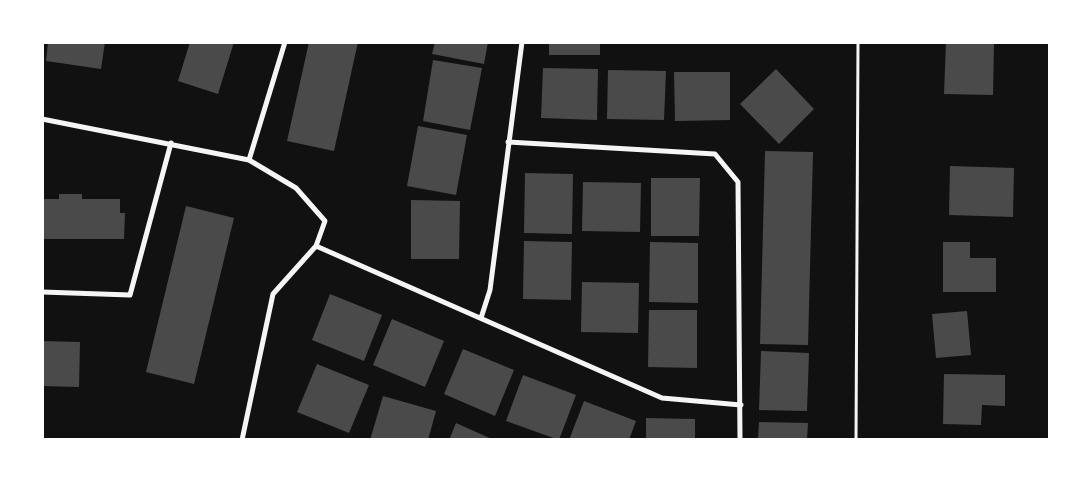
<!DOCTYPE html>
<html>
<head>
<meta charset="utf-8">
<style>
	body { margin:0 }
	#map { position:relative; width:1092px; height:482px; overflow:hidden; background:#111; font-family:Inter,sans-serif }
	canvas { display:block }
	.frame { position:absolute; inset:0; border:44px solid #fff; pointer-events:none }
</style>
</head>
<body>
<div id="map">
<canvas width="1092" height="482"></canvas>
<div class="frame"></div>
</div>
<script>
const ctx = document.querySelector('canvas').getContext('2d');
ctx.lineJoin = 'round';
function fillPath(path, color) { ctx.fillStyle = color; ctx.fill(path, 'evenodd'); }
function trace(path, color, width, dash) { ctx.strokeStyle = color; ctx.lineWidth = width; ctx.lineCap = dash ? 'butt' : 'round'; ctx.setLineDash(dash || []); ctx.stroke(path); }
const building = new Path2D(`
	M 48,42 L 105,42 L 101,69 L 46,61 Z
	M 190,42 L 234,42 L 218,94 L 178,81 Z
	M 309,42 L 358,42 L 334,151 L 287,141 Z
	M 435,42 L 488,42 L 484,64 L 432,54 Z
	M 549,42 L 600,42 L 600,55 L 549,55 Z
	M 946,42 L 994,42 L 993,95 L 944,94 Z
	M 433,60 L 482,68 L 470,130 L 423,121 Z
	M 543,68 L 598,69 L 597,120 L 541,118 Z
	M 776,69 L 814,109 L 779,144 L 740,104 Z
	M 608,70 L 666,71 L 664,120 L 607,119 Z
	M 674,72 L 730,72 L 730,120 L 675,121 Z
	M 418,126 L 467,135 L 456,195 L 407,186 Z
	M 765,151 L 813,152 L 808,345 L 760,344 Z
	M 950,166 L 1014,168 L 1013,217 L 949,215 Z
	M 525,173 L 573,174 L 572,234 L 524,233 Z
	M 651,178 L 700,178 L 699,236 L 651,236 Z
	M 583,182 L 641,183 L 640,232 L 582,231 Z
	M 59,194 L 82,194 L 82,199 L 120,199 L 120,213 L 125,213 L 124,239 L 42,239 L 42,199 L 59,199 Z
	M 411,200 L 460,201 L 459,259 L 411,259 Z
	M 186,206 L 234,218 L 194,384 L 146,372 Z
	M 524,241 L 572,242 L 571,300 L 523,299 Z
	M 650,242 L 698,243 L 698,303 L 649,302 Z
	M 943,242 L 970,242 L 970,258 L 996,258 L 996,292 L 943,292 Z
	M 582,282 L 639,283 L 638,333 L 581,332 Z
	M 330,294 L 382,315 L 364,361 L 312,340 Z
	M 649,310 L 697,310 L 697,368 L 648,367 Z
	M 967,311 L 971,355 L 936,358 L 932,314 Z
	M 392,319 L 444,341 L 425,387 L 373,365 Z
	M 42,341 L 80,342 L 79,387 L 42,386 Z
	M 463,349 L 514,370 L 495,416 L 444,394 Z
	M 761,351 L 809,353 L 807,411 L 759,410 Z
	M 317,364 L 369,385 L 349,433 L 297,412 Z
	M 944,374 L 1005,375 L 1005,406 L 982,405 L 981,425 L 943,424 Z
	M 523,375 L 576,395 L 559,440 L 506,421 Z
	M 383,396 L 436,411 L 428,440 L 370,440 Z
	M 584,401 L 636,421 L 629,440 L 569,440 Z
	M 646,418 L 695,419 L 695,440 L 646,440 Z
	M 759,422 L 808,423 L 807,440 L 758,440 Z
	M 456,423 L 494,440 L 449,440 Z`);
const path = new Path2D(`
	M 856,440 L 858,42`);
const minor = new Path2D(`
	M 42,119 L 249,160 L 296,188 L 325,221 L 316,246
	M 508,142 L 715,154 L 738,182 L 740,440
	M 249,160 L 285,42
	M 42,292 L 130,295 L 171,143
	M 481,318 L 490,290 L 522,42
	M 242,440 L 273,294 L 316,246 L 662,398 L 741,405`);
fillPath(building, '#4a4a4a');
trace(path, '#f5f5f5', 3);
trace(minor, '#f5f5f5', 5);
</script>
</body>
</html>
